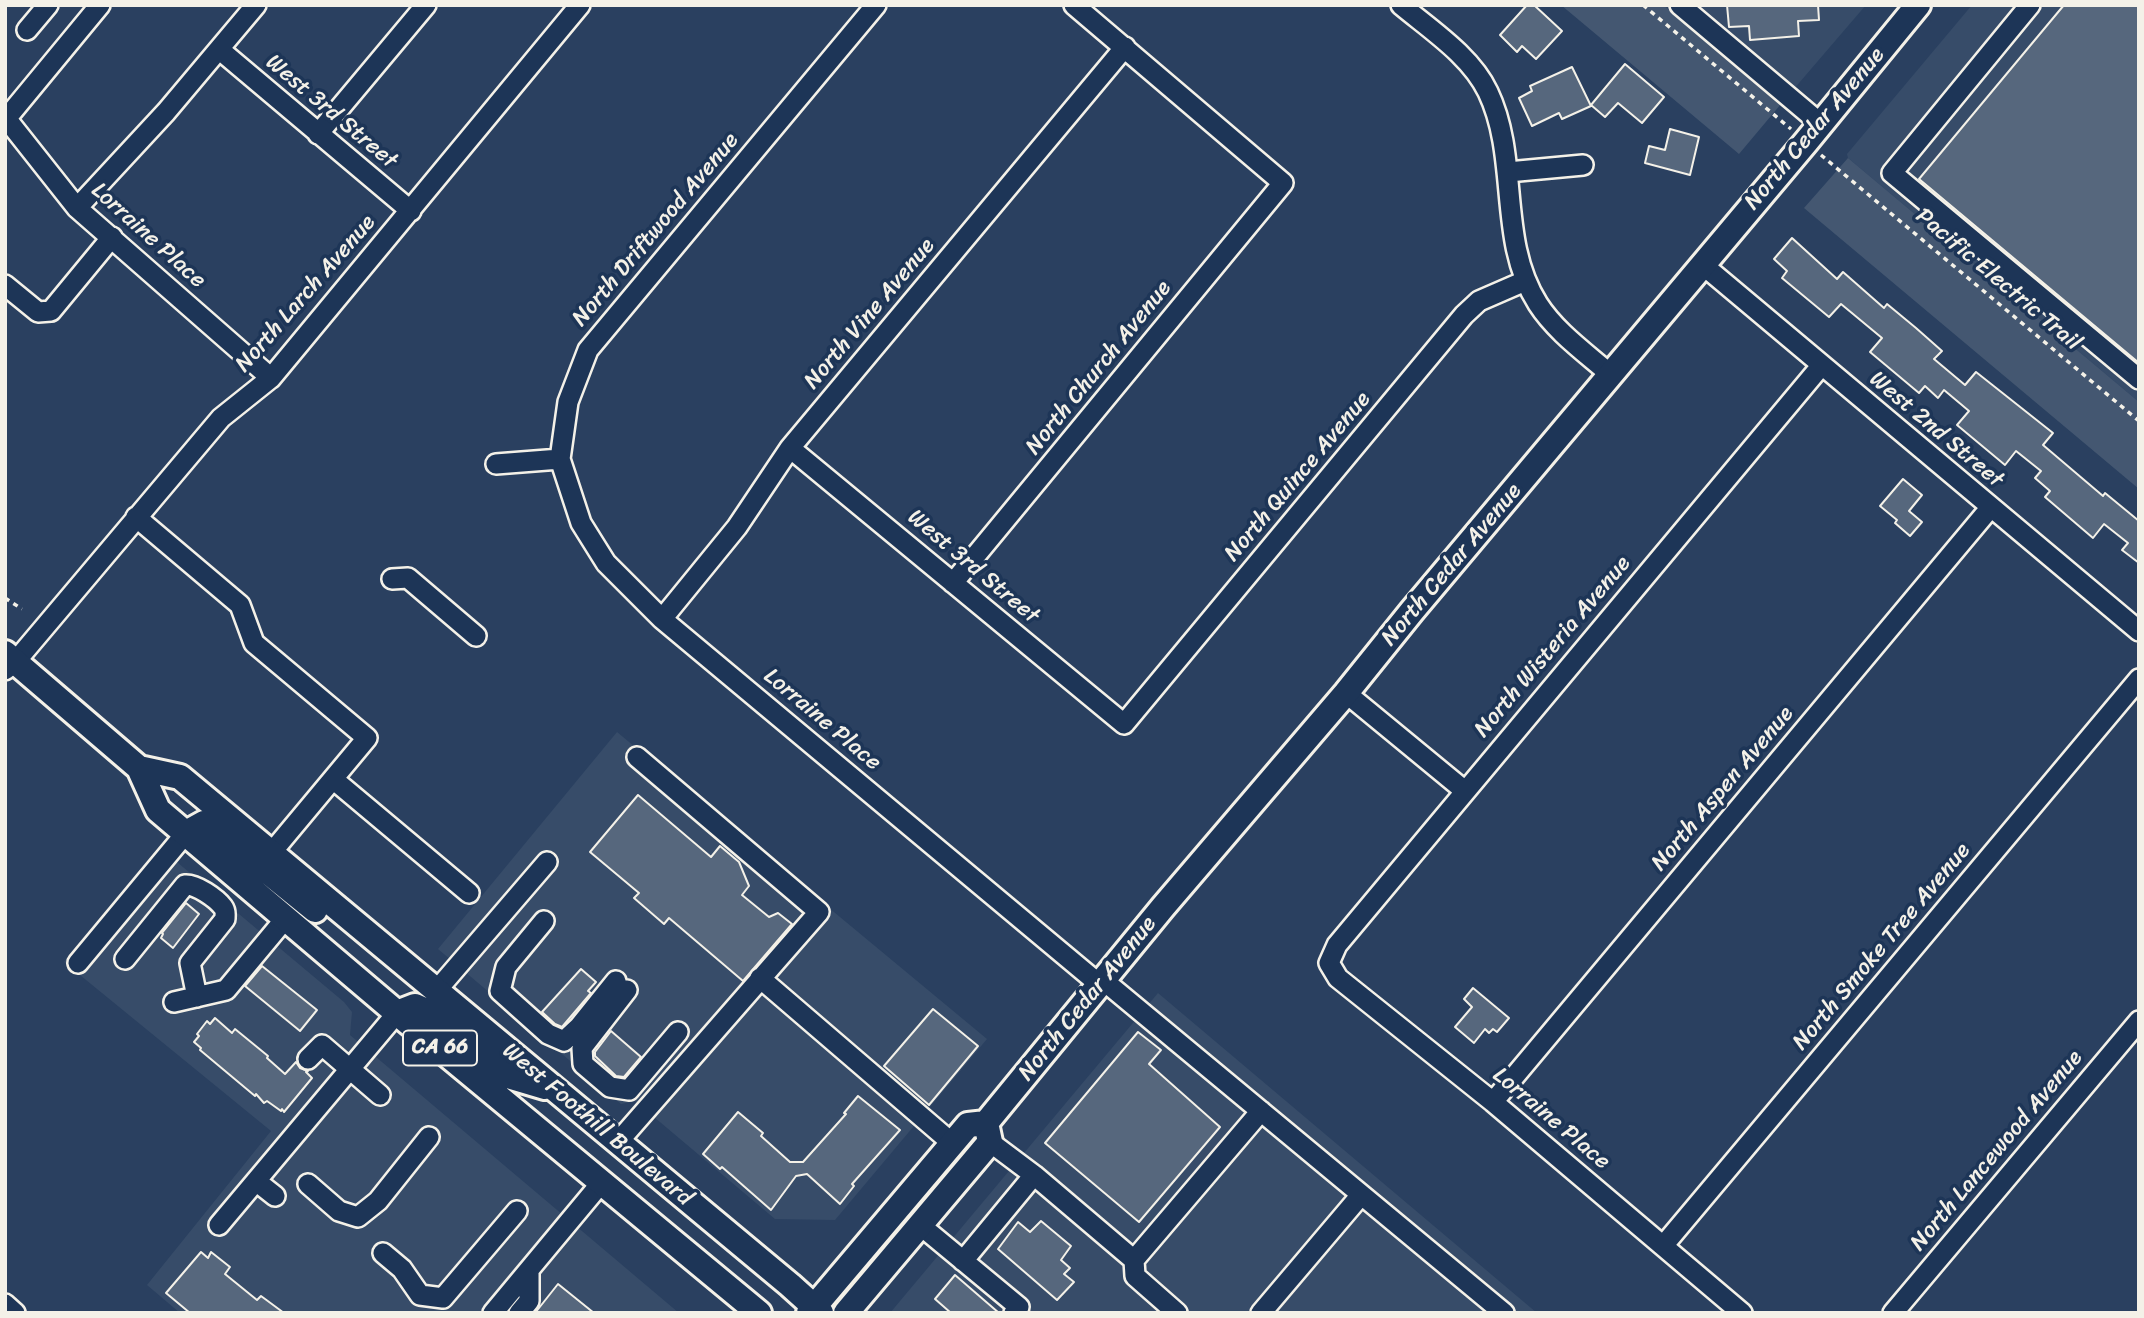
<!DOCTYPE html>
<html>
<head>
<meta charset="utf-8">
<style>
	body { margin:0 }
	#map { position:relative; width:2144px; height:1318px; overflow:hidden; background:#2a4060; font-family:Sriracha,sans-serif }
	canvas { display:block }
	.frame { position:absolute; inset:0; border:7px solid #f4f1e8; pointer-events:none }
</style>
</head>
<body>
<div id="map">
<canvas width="2144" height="1318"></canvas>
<div class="frame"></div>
</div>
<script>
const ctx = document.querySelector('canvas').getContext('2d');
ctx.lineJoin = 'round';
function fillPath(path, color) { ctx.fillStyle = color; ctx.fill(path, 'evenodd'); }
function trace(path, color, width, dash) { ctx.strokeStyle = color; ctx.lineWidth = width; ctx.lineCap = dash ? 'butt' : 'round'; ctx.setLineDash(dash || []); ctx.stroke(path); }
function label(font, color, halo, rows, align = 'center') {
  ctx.font = font + ' Sriracha,sans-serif'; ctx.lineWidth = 7; ctx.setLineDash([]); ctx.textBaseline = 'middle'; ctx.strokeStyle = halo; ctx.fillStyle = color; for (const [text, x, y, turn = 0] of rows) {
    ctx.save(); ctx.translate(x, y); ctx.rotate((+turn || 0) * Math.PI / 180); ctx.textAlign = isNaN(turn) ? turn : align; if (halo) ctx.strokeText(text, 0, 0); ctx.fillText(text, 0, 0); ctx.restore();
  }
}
const built = new Path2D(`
	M 1663,5 L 1866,5 L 1781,104 Z
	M 1972,5 L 2139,5 L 2139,402 L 1848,158 L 1847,154 Z
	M 617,732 L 987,1039 L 835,1220 L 775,1219 L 635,1101 L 621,1104 L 438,949 Z
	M 159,847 L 344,1002 L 352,1012 L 350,1035 L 679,1313 L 180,1313 L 147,1285 L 271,1131 L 64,962 Z
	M 1158,993 L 1537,1313 L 890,1313 Z`);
const green = new Path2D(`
	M 1561,5 L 1663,5 L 1781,104 L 1739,154 Z
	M 1848,158 L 2139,402 L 2139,489 L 1804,208 Z`);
const building = new Path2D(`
	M 1527,5 L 1534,5 L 1562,31 L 1536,59 L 1522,46 L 1517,52 L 1500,35 Z
	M 1727,5 L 1818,5 L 1819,20 L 1798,21 L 1799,36 L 1750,40 L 1749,26 L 1729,27 Z
	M 2064,5 L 2139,5 L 2139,363 L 1919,179 Z
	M 1625,64 L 1664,97 L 1642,123 L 1618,103 L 1605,117 L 1591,105 Z
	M 1572,67 L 1591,106 L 1562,119 L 1559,113 L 1532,126 L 1519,98 L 1532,91 L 1530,86 Z
	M 1670,129 L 1699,137 L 1690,175 L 1645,163 L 1649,146 L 1665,150 Z
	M 1792,238 L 1837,279 L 1843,272 L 1884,308 L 1887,304 L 1916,328 L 1942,351 L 1934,359 L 1965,385 L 1976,372 L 2053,433 L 2043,445 L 2103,496 L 2105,493 L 2139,521 L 2139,563 L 2122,550 L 2128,543 L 2104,524 L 2093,538 L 2045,497 L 2050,491 L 2035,478 L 2041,471 L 2016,451 L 2005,465 L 1957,425 L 1969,411 L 1944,390 L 1938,398 L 1925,386 L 1919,393 L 1870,352 L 1882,338 L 1841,304 L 1829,317 L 1782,278 L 1787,271 L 1774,259 Z
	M 1903,479 L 1922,495 L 1909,511 L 1922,522 L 1910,536 L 1895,523 L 1897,520 L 1880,506 Z
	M 638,795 L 711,857 L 720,846 L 739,862 L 749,886 L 742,895 L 769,917 L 778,913 L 792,924 L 743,981 L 669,918 L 664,924 L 634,898 L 639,893 L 590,852 Z
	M 186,903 L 199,914 L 173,948 L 161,938 L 163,934 L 162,933 Z
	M 262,966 L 317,1010 L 300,1031 L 245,986 Z
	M 581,969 L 596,982 L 588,991 L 591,993 L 562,1027 L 555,1024 L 542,1012 Z
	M 1473,988 L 1509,1018 L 1497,1032 L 1493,1029 L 1489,1033 L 1485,1029 L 1474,1043 L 1455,1027 L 1472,1007 L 1464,999 Z
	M 933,1009 L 978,1046 L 929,1105 L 884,1066 Z
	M 215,1018 L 232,1033 L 235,1029 L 268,1056 L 267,1058 L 285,1074 L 296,1062 L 300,1068 L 308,1071 L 306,1072 L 312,1078 L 284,1112 L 282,1109 L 281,1111 L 267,1101 L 264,1103 L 256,1094 L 255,1096 L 200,1050 L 201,1048 L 194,1042 L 199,1036 L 197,1034 L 207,1021 L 210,1024 Z
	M 611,1031 L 641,1057 L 624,1077 L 616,1076 L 595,1056 L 595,1052 Z
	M 1138,1032 L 1161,1050 L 1149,1064 L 1220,1127 L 1139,1222 L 1045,1143 Z
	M 858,1096 L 900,1130 L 852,1184 L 854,1186 L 840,1204 L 807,1174 L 796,1176 L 771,1210 L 722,1167 L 720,1169 L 703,1154 L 738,1112 L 763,1133 L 761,1136 L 790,1162 L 803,1162 L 846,1114 L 844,1113 Z
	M 1041,1221 L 1071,1246 L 1061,1260 L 1070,1268 L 1064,1274 L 1074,1282 L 1057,1300 L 998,1249 L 1018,1222 L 1030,1232 Z
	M 201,1252 L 208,1258 L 211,1252 L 230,1267 L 225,1274 L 257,1300 L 261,1296 L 284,1313 L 190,1313 L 166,1293 Z
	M 955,1275 L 999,1313 L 951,1313 L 935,1299 Z
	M 558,1284 L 594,1313 L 535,1313 Z`);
const path = new Path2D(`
	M 1643,5 L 1791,129
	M 1821,155 L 2139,421
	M 5,598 L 22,609`);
const minor = new Path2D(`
	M 876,5 L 588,350 L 568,402 L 560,459 L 581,523 L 606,563 L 662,619 L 1099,984
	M 1401,5 C 1431,30 1471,56 1488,92 C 1520,159 1497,240 1538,304 C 1556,332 1586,353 1611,375
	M 1680,5 L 1821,124
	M 2030,5 L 1892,173 L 2139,379
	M 27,30 L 48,5
	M 220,50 L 411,211
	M 5,117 L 77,208 L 271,378
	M 6,119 L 100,5
	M 318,134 L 426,5
	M 1508,172 L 1583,165
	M 77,208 L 166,112 L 256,5
	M 1703,265 L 2139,631
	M 5,285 L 38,312 L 51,311 L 112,237
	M 790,448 L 1124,724 L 1464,315 L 1479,301 L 1525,281
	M 496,464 L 560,459
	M 136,517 L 240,605 L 254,643 L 367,738 L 272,852
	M 392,579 L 408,578 L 476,636
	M 953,583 L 1283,183 L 1074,5
	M 662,619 L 737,527 L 790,448 L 1125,47
	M 5,670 L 16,661 L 221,418 L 271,378 L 580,5
	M 1346,693 L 1465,791
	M 333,779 L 469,893
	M 544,921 L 506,967 L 500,991 L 548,1034 L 564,1041 L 579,1027 L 616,981
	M 125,959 L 185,885 C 196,884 216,898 223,907 C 226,911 225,913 225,919 L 190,963 L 197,997
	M 78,963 L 186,833
	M 760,978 L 952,1143
	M 1103,980 L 1504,1313
	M 437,990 L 547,862
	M 627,990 L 582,1048 L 583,1064 L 610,1087 L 629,1090 L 678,1032
	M 174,1002 L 226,990 L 285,919
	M 308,1059 L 322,1045 L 380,1095
	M 1493,1102 L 1991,507
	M 618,1142 L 819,912 L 637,757
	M 990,1142 L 1034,1175 L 1134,1260 L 1261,1111
	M 256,1181 L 275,1196
	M 308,1184 L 339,1211 L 358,1217 L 378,1201 L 429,1137
	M 219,1225 L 397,1013
	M 920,1225 L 1019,1307 L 1014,1313
	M 1663,1246 L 2139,679
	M 383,1253 L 402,1269 L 420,1295 L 443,1298 L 517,1211
	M 1134,1260 L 1135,1276 L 1177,1313
	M 963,1261 L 1034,1175
	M 5,1304 L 15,1313
	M 493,1313 L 602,1182
	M 519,1313 L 529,1301 L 529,1270
	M 1261,1313 L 1361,1195
	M 1742,1313 L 1493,1102 L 1338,978 L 1329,963 L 1337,945 L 1821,366
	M 1893,1313 L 2139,1021`);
const major = new Path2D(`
	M 5,653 L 139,768 L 158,810 L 397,1013 L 759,1313
	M 139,768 L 180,777 L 790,1285 L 821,1313
	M 186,833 L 204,823 L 221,834 L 315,910
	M 397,1013 L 415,1006 L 433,1014 L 508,1076 L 545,1087
	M 809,1313 L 968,1125 L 986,1123 L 1163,907 L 1346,693 L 1412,611 L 1806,142 L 1918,5
	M 846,1313 L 990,1142 L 986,1123`);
const shields = [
	[440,1048,74]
];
const shieldNames = [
	["CA 66",440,1048]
];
const streetNames = [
	["West 3rd Street",331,112,40],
	["North Cedar Avenue",1815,129,-50],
	["North Driftwood Avenue",656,230,-50],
	["Lorraine Place",148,236,42],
	["Pacific Electric Trail",1998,280,40],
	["North Larch Avenue",306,294,-49],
	["North Vine Avenue",870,314,-50],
	["North Church Avenue",1099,368,-51],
	["West 2nd Street",1936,430,40],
	["North Quince Avenue",1298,477,-50],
	["North Cedar Avenue",1452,565,-50],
	["West 3rd Street",973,567,40],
	["North Wisteria Avenue",1553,647,-50],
	["Lorraine Place",822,720,40],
	["North Aspen Avenue",1723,789,-50],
	["North Smoke Tree Avenue",1882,947,-50],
	["North Cedar Avenue",1088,999,-51],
	["Lorraine Place",1551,1119,40],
	["West Foothill Boulevard",597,1125,40],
	["North Lancewood Avenue",1997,1151,-50]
];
fillPath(built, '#374c69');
fillPath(green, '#445771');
fillPath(building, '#56677d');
trace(building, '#f4f1e8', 2);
trace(minor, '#f4f1e8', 24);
trace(major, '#f4f1e8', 30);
trace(path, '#f4f1e8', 3.5, [5, 5]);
trace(minor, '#1d3557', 19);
trace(major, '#1d3557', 24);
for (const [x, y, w] of shields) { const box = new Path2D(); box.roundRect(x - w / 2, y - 17.5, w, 35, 5); ctx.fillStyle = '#1d3557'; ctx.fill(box); trace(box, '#f4f1e8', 2); }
label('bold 21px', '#f4f1e8', null, shieldNames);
label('23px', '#f4f1e8', '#1d3557', streetNames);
</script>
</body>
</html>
